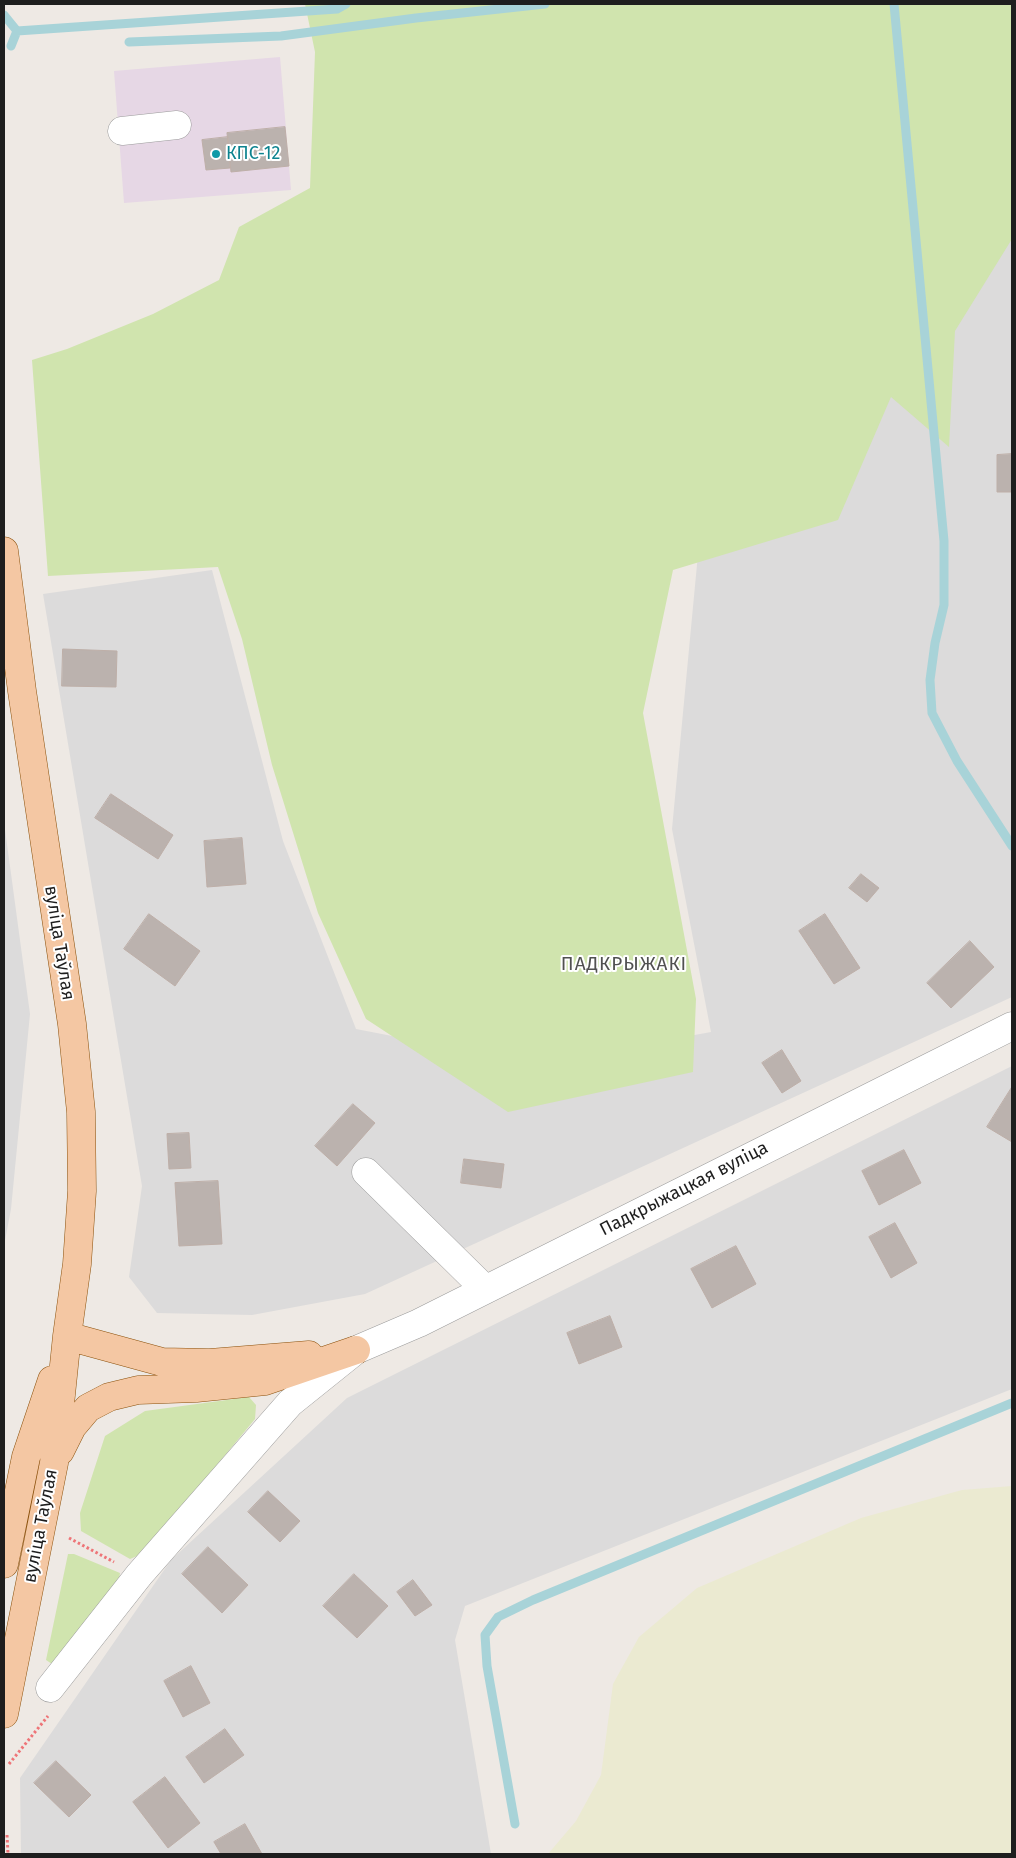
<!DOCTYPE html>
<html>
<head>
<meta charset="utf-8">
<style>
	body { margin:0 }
	#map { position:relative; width:1016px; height:1858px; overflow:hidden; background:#eee9e4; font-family:"Fira Sans",sans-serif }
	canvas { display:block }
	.frame { position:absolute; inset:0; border:5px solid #1e1e1e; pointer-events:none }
</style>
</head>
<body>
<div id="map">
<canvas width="1016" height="1858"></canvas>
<div class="frame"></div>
</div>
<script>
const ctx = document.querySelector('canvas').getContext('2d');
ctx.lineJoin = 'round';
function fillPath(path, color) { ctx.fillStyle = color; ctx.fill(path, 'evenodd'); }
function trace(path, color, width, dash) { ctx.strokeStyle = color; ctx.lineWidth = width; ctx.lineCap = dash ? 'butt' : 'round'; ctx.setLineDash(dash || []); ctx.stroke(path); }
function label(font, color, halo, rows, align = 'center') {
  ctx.font = font + ' "Fira Sans",sans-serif'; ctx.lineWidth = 4; ctx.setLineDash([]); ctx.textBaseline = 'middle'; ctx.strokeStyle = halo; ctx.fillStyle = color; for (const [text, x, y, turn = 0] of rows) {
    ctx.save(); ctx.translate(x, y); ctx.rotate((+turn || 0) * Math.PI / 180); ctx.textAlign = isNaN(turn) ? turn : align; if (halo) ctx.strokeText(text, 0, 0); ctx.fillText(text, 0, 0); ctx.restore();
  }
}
const residential = new Path2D(`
	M 1012,4 L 1012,997 L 365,1294 L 252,1315 L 157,1313 L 129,1277 L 142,1186 L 43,594 L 212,570 L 283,841 L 356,1029 L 537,1064 L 711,1032 L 672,829 L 698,554 Z
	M 4,822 L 30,1014 L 11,1209 L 4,1246 Z
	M 1012,1066 L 1012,1389 L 465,1606 L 455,1640 L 491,1854 L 21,1854 L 20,1778 L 171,1560 L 347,1398 Z`);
const industrial = new Path2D(`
	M 280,57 L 291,190 L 124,203 L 114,71 Z`);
const farmland = new Path2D(`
	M 1012,1486 L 1012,1854 L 548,1854 L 576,1821 L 601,1775 L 613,1684 L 639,1637 L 697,1588 L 861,1518 L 962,1490 Z`);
const grass = new Path2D(`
	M 305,4 L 1012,4 L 1012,239 L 955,331 L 949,447 L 891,397 L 838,520 L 673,570 L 643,713 L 696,999 L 693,1072 L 508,1112 L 366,1019 L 318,913 L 272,765 L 242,639 L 218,567 L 48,576 L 32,360 L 67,349 L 153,314 L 219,280 L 239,227 L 310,188 L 315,52 Z
	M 249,1397 L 256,1405 L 255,1419 L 144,1553 L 130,1559 L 81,1531 L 80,1513 L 105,1436 L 145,1411 Z
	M 68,1554 L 74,1554 L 120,1573 L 118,1585 L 52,1664 L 46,1660 Z`);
const stream = new Path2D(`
	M 894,4 L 944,541 L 944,605 L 935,643 L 930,680 L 932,713 L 957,761 L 1012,846
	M 4,15 L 17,31 L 11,46
	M 17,31 L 337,9 L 346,4
	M 129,42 L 281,36 L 416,18 L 545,4
	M 515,1824 L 487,1666 L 485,1635 L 498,1617 L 533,1600 L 1012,1403`);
const building = new Path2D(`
	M 285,127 L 289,166 L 231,172 L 227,133 Z
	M 228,137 L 230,168 L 206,170 L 202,140 Z
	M 1012,454 L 1012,492 L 997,492 L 997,455 Z
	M 63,649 L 117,651 L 116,687 L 62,686 Z
	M 111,794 L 173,835 L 158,859 L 95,818 Z
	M 242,838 L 246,884 L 207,887 L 204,841 Z
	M 861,874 L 879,888 L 867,902 L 849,888 Z
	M 149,914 L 200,951 L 175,986 L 124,949 Z
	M 825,914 L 860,968 L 834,984 L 799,931 Z
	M 970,941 L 994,967 L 951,1008 L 927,983 Z
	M 782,1050 L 801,1081 L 782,1093 L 762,1063 Z
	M 1012,1087 L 1012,1142 L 987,1127 Z
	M 353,1104 L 375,1123 L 337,1166 L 315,1146 Z
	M 189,1133 L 191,1168 L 169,1169 L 167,1134 Z
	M 904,1150 L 921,1183 L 879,1205 L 862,1171 Z
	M 464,1159 L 504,1164 L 501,1188 L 461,1183 Z
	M 218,1181 L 222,1244 L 179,1246 L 175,1183 Z
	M 895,1223 L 917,1263 L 891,1278 L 869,1237 Z
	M 736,1246 L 756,1284 L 712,1308 L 691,1269 Z
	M 610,1316 L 622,1347 L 579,1364 L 567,1333 Z
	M 268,1491 L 300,1521 L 280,1542 L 248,1512 Z
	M 208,1547 L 248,1585 L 222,1613 L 182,1574 Z
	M 354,1574 L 388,1606 L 357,1638 L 323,1606 Z
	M 413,1580 L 432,1605 L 415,1616 L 397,1592 Z
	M 191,1666 L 210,1703 L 183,1717 L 164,1681 Z
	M 225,1729 L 244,1755 L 204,1783 L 186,1757 Z
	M 56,1761 L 91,1795 L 69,1817 L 34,1783 Z
	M 165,1777 L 200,1823 L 168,1848 L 133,1802 Z
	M 245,1824 L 262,1854 L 221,1854 L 214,1842 Z`);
const path = new Path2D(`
	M 69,1538 L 114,1562
	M 9,1764 L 48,1716
	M 7,1835 L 8,1854`);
const minor = new Path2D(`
	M 122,131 L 177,125
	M 366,1172 L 485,1289
	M 50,1688 L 139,1575 L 290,1403 L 356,1350 L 419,1323 L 1012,1026`);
const major = new Path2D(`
	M 4,551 L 22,691 L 72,1024 L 81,1112 L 82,1191 L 77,1264 L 67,1336 L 54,1463 L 4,1714
	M 67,1336 L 162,1362 L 210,1363 L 309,1355
	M 60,1451 L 72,1427 L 88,1408 L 109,1397 L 138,1390 L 196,1388 L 265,1381 L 356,1350
	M 4,1564 L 26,1457 L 52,1380`);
const markers = [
	[216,154,5,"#0f9aa8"]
];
const cultureNames = [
	["КПС-12",226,154]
];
const streetNames = [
	["вуліца Таўлая",59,943,81],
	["Падкрыжацкая вуліца",684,1189,-27],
	["вуліца Таўлая",41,1526,-79]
];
const neighbourhoodNames = [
	["ПАДКРЫЖАКІ",624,965]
];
fillPath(residential, '#dcdbdb');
fillPath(industrial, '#e6d7e5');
fillPath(farmland, '#ebead1');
fillPath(grass, '#d0e4ae');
trace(stream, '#a8d3d8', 9);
fillPath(building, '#bbb2ae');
trace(building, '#beafa8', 1);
trace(minor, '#9b9b9b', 29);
trace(major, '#8b510c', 29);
trace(path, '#ee7578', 3, [2.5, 2.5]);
trace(minor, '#fff', 28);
trace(major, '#f4c7a3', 28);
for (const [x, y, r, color] of markers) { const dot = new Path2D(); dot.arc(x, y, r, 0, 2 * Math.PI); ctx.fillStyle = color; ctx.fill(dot); trace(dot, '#fff', 2); }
label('18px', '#0d838f', '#fff', cultureNames, 'left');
label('18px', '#1e1e1e', '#fff', streetNames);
ctx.letterSpacing = '1px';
label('19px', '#515151', '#fff', neighbourhoodNames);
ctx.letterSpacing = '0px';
</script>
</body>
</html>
